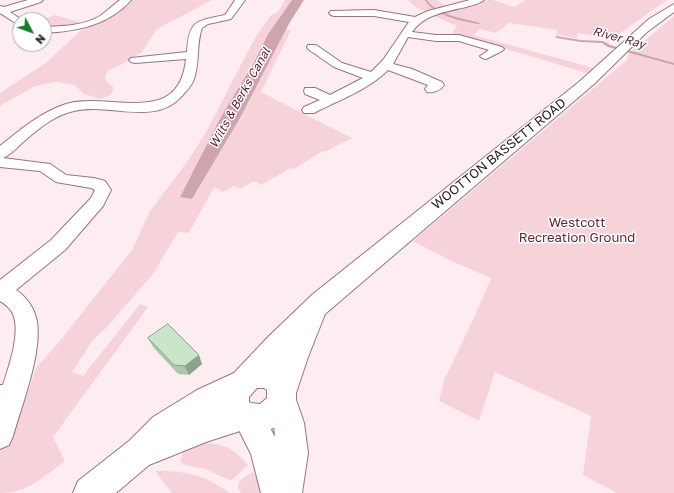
<!DOCTYPE html>
<html>
<head>
<meta charset="utf-8">
<style>
	body { margin:0 }
	#map { position:relative; width:674px; height:493px; overflow:hidden; background:#feedf0; font-family:"Golos Text",sans-serif }
	canvas { display:block }
	.north { position:absolute; left:12px; top:12px; width:40px; height:40px; box-sizing:border-box; background:#fff; border:1px solid #ada7a8; border-radius:50%; rotate:131deg; font-size:11px; font-weight:700; line-height:16px; text-align:center; color:#312226 }
	.north::after { content:''; display:block; margin:auto; width:14px; height:18px; background:#17792a; clip-path:polygon(50% 0,100% 100%,50% 72%,0 100%) }
</style>
</head>
<body>
<div id="map">
<canvas width="674" height="493"></canvas>
<div class="north">N</div>
</div>
<script>
const ctx = document.querySelector('canvas').getContext('2d');
ctx.lineJoin = 'round';
function fillPath(path, color) { ctx.fillStyle = color; ctx.fill(path, 'evenodd'); }
function trace(path, color, width, dash) { ctx.strokeStyle = color; ctx.lineWidth = width; ctx.lineCap = dash ? 'butt' : 'round'; ctx.setLineDash(dash || []); ctx.stroke(path); }
function label(font, color, halo, rows, align = 'center') {
  ctx.font = font + ' "Golos Text",sans-serif'; ctx.lineWidth = 3; ctx.setLineDash([]); ctx.textBaseline = 'middle'; ctx.strokeStyle = halo; ctx.fillStyle = color; for (const [text, x, y, turn = 0] of rows) {
    ctx.save(); ctx.translate(x, y); ctx.rotate((+turn || 0) * Math.PI / 180); ctx.textAlign = isNaN(turn) ? turn : align; if (halo) ctx.strokeText(text, 0, 0); ctx.fillText(text, 0, 0); ctx.restore();
  }
}
const green = new Path2D(`
	M 130,0 L 212,0 L 157,29 L 142,52 L 122,64 L 108,71 L 105,76 L 106,81 L 114,88 L 111,95 L 100,99 L 84,94 L 75,85 L 56,82 L 35,86 L 0,106 L 0,93 L 47,62 L 80,31 L 104,20 Z
	M 285,0 L 292,0 L 268,34 L 180,197 L 192,199 L 240,118 L 286,30 L 291,30 L 261,92 L 352,138 L 325,152 L 323,151 L 294,169 L 291,168 L 261,185 L 254,181 L 240,189 L 234,186 L 223,192 L 214,187 L 189,233 L 178,232 L 153,274 L 106,328 L 93,340 L 72,372 L 83,376 L 140,304 L 148,307 L 53,437 L 65,461 C 43,477 28,493 0,493 L 0,451 L 27,394 L 36,368 L 59,342 L 132,250 L 150,211 L 190,158 L 206,132 L 256,36 L 271,15 L 278,12 Z
	M 408,0 L 438,0 L 442,4 L 447,6 L 424,11 L 417,8 Z
	M 488,0 L 493,0 L 514,7 L 526,0 L 667,0 L 619,34 L 618,41 L 578,33 L 577,38 L 556,35 L 558,30 L 509,23 L 496,33 L 480,29 L 473,35 L 594,68 L 586,73 L 464,36 L 452,34 L 457,26 L 434,16 Z
	M 55,15 L 82,23 L 44,27 L 44,20 L 42,20 Z
	M 674,16 L 674,493 L 617,493 L 583,475 L 591,416 L 495,372 L 479,421 L 439,401 L 444,380 L 474,318 L 491,278 L 449,260 L 413,241 L 627,60 L 628,55 Z
	M 200,443 C 223,443 233,447 248,465 L 232,480 L 229,480 L 205,469 L 185,465 L 180,462 L 185,446 Z
	M 155,471 C 185,470 206,475 230,493 L 172,493 Z
	M 253,472 L 259,482 L 262,493 L 241,493 L 238,487 L 239,482 L 243,478 Z`);
const water = new Path2D(`
	M 292,0 L 304,0 L 290,22 L 240,118 L 192,199 L 180,197 L 221,117 L 253,64 L 268,34 Z`);
const stream = new Path2D(`
	M 425,0 L 427,0 C 435,12 455,17 468,20 C 472,21 477,22 480,23 L 479,24 C 463,22 433,15 425,0 Z
	M 556,36 L 581,40 L 603,41 L 610,45 L 674,63 L 674,65 L 608,47 L 602,43 L 581,42 L 557,38 L 555,37 Z`);
const street = new Path2D(`
	M 28,0 L 43,0 L 41,2 L 10,12 L 22,20 L 20,20 L 20,26 L 0,13 L 0,6 L 4,7 Z
	M 120,0 L 131,0 C 108,26 77,31 44,33 L 44,27 C 63,26 83,26 100,16 C 107,11 113,5 120,0 Z
	M 235,0 L 245,0 L 231,19 L 208,24 L 202,28 C 196,44 200,62 194,79 C 192,86 187,90 182,96 C 154,127 109,102 74,111 C 54,115 37,130 22,143 C 17,148 10,155 3,158 L 50,164 L 66,175 L 94,178 L 105,181 L 111,190 L 103,206 L 65,250 L 16,290 C 27,297 35,309 37,322 C 42,353 22,405 13,436 L 9,445 L 0,449 L 0,385 L 3,385 C 9,366 21,333 13,314 C 11,309 5,304 0,301 L 0,280 L 51,240 L 91,198 L 95,190 L 91,188 L 56,182 L 40,171 L 0,167 L 0,146 C 20,130 41,112 66,104 C 109,91 179,129 186,59 L 135,63 L 131,62 L 129,60 L 131,58 L 187,52 C 189,20 196,21 225,15 Z
	M 470,0 L 484,0 C 479,4 472,5 466,7 C 445,12 425,14 412,32 L 436,35 L 459,35 L 502,47 L 504,49 L 502,51 L 486,59 L 482,58 L 480,56 L 489,50 L 459,41 L 436,41 L 408,37 L 393,64 L 412,69 L 442,82 L 444,85 C 440,91 433,93 427,92 L 425,89 L 428,85 L 388,70 C 368,90 339,100 314,113 L 304,113 L 302,110 L 304,107 L 320,100 L 305,94 L 304,91 L 305,88 L 315,88 L 330,95 L 363,78 L 334,67 L 308,49 L 307,47 L 308,45 L 316,45 L 342,63 L 371,72 L 383,60 L 409,22 L 374,16 L 334,16 L 331,15 L 329,13 L 331,11 L 374,10 L 415,17 L 428,11 Z`);
const secondary = new Path2D(`
	M 282,384 L 292,388 L 304,423 L 308,453 L 302,493 L 261,493 L 251,454 L 233,418 L 237,408 L 248,404 L 259,408 L 275,437 L 274,423 L 267,398 L 272,388 Z`);
const primary = new Path2D(`
	M 674,4 L 674,12 L 647,32 L 594,84 L 325,314 L 308,357 L 296,393 L 296,400 L 287,419 L 279,426 L 258,434 L 243,430 L 206,442 L 149,465 L 116,493 L 73,493 L 78,481 L 129,441 L 153,417 L 197,390 L 234,373 L 269,336 L 313,294 L 579,82 L 649,19 ZM 257,388 L 264,388 L 267,390 L 267,398 L 260,404 L 251,403 L 249,402 L 249,397 Z`);
const wall = new Path2D(`
	M 148,338 L 202,364 L 189,375 L 178,374 L 153,347 Z`);
const shadedWall = new Path2D(`
	M 199,355 L 202,364 L 189,375 L 185,366 Z`);
const building = new Path2D(`
	M 168,324 L 199,355 L 185,366 L 174,365 L 148,338 Z`);
const farWaternames = [
	["River Ray",619,38,15],
	["Wilts & Berks Canal",240,98,-61]
];
const streetNames = [
	["WOOTTON BASSETT ROAD",499,154,-39]
];
const parkNames = [
	["Westcott",577,223],
	["Recreation Ground",577,238]
];
fillPath(green, '#f6d3db');
fillPath(water, '#cea4ae');
fillPath(stream, '#cea4ae');
trace(street, '#9b757e', 2);
trace(secondary, '#9b757e', 2);
trace(primary, '#9b757e', 2);
fillPath(street, '#fff');
fillPath(secondary, '#fff');
fillPath(primary, '#fff');
fillPath(wall, '#adc6ae');
fillPath(shadedWall, '#8da18d');
fillPath(building, '#c9e6ca');
trace(building, '#8da18d', 1);
label('italic 12px', '#5e2838', '#fff', farWaternames);
label('13px', '#312226', '#fff', streetNames);
label('13px', '#5f2839', '#fff', parkNames);
</script>
</body>
</html>
